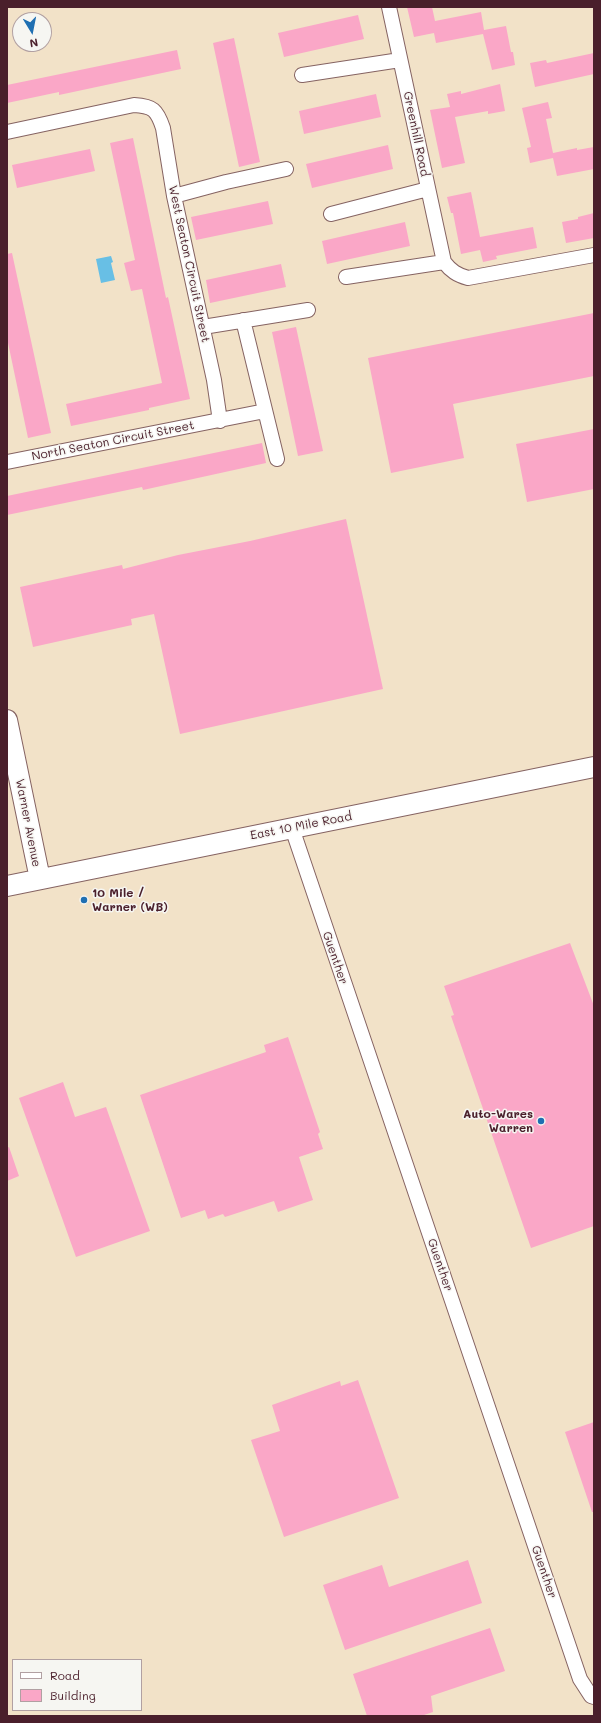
<!DOCTYPE html>
<html>
<head>
<meta charset="utf-8">
<style>
	body { margin:0 }
	#map { position:relative; width:601px; height:1723px; overflow:hidden; background:#f2e2c8; font-family:Mali,sans-serif }
	canvas { display:block }
	.frame { position:absolute; inset:0; border:8px solid #4a1f2b; pointer-events:none }
	.legend { position:absolute; left:12px; top:1659px; width:130px; height:52px; box-sizing:border-box; background:#f6f6f2; border:1px solid #b1a0a2; margin:0; padding:5px 7px; list-style:none; font-size:12px; color:#4a1f2b }
	.legend li { display:flex; align-items:center; gap:8px; height:20px }
	.legend b { width:20px; border:1px solid #b1a0a2 }
	.north { position:absolute; left:12px; top:12px; width:40px; height:40px; box-sizing:border-box; background:#f6f6f2; border:1px solid #b1a0a2; border-radius:50%; rotate:170deg; font-size:11px; font-weight:700; line-height:16px; text-align:center; color:#4a1f2b }
	.north::after { content:''; display:block; margin:auto; width:14px; height:18px; background:#1f6fb2; clip-path:polygon(50% 0,100% 100%,50% 72%,0 100%) }
</style>
</head>
<body>
<div id="map">
<canvas width="601" height="1723"></canvas>
<div class="frame"></div>
<ul class="legend">
<li><b style="height:5px;background:#fff"></b>Road</li>
<li><b style="height:11px;background:#faa7c7"></b>Building</li>
</ul>
<div class="north">N</div>
</div>
<script>
const ctx = document.querySelector('canvas').getContext('2d');
ctx.lineJoin = 'round';
function fillPath(path, color) { ctx.fillStyle = color; ctx.fill(path, 'evenodd'); }
function trace(path, color, width, dash) { ctx.strokeStyle = color; ctx.lineWidth = width; ctx.lineCap = dash ? 'butt' : 'round'; ctx.setLineDash(dash || []); ctx.stroke(path); }
function label(font, color, halo, rows, align = 'center') {
  ctx.font = font + ' Mali,sans-serif'; ctx.lineWidth = 3; ctx.setLineDash([]); ctx.textBaseline = 'middle'; ctx.strokeStyle = halo; ctx.fillStyle = color; for (const [text, x, y, turn = 0] of rows) {
    ctx.save(); ctx.translate(x, y); ctx.rotate((+turn || 0) * Math.PI / 180); ctx.textAlign = isNaN(turn) ? turn : align; if (halo) ctx.strokeText(text, 0, 0); ctx.fillText(text, 0, 0); ctx.restore();
  }
}
const water = new Path2D(`
	M 111,256 L 113,262 L 111,263 L 115,280 L 101,283 L 96,259 Z`);
const building = new Path2D(`
	M 407,7 L 432,7 L 435,21 L 481,12 L 484,30 L 506,26 L 511,52 L 513,52 L 515,65 L 492,70 L 483,34 L 436,43 L 434,33 L 414,37 Z
	M 358,15 L 364,39 L 284,57 L 278,33 Z
	M 234,38 L 260,162 L 239,167 L 213,43 Z
	M 177,50 L 181,69 L 59,95 L 59,92 L 7,103 L 7,85 Z
	M 594,53 L 594,74 L 535,87 L 530,63 L 546,60 L 547,63 Z
	M 500,84 L 505,111 L 488,114 L 488,111 L 455,117 L 465,163 L 442,168 L 430,110 L 450,107 L 447,94 L 461,91 L 461,94 Z
	M 376,94 L 381,117 L 304,134 L 299,111 Z
	M 548,102 L 552,118 L 546,119 L 553,153 L 577,148 L 577,150 L 594,147 L 594,169 L 557,176 L 553,158 L 530,163 L 527,148 L 531,147 L 522,108 Z
	M 133,138 L 166,298 L 168,297 L 190,399 L 149,408 L 149,410 L 71,426 L 66,404 L 162,383 L 142,289 L 131,291 L 124,263 L 135,260 L 110,143 Z
	M 388,145 L 393,169 L 312,188 L 306,164 Z
	M 90,149 L 95,171 L 17,188 L 12,165 Z
	M 471,192 L 480,237 L 533,227 L 537,248 L 496,256 L 497,259 L 483,262 L 480,250 L 461,254 L 453,213 L 451,213 L 447,197 Z
	M 268,201 L 273,224 L 196,240 L 191,217 Z
	M 594,213 L 594,238 L 566,243 L 562,222 L 578,219 L 578,217 Z
	M 405,222 L 410,246 L 327,264 L 322,241 Z
	M 12,253 L 51,433 L 28,438 L 7,338 L 7,254 Z
	M 281,264 L 286,287 L 210,303 L 206,280 Z
	M 594,313 L 594,376 L 453,404 L 464,458 L 391,473 L 368,358 Z
	M 296,327 L 323,451 L 298,456 L 272,332 Z
	M 594,429 L 594,489 L 527,502 L 516,444 Z
	M 262,443 L 266,463 L 143,490 L 142,487 L 7,515 L 7,496 Z
	M 346,519 L 383,689 L 180,734 L 154,614 L 131,619 L 132,625 L 33,647 L 20,587 L 122,565 L 123,569 L 178,555 L 250,541 Z
	M 570,943 L 594,1006 L 594,1226 L 531,1248 L 451,1016 L 454,1015 L 444,986 Z
	M 288,1037 L 320,1132 L 318,1134 L 323,1149 L 299,1157 L 313,1200 L 278,1212 L 274,1201 L 225,1217 L 223,1214 L 208,1219 L 205,1210 L 181,1218 L 140,1095 L 266,1052 L 264,1045 Z
	M 63,1082 L 75,1117 L 106,1107 L 150,1231 L 76,1257 L 19,1098 Z
	M 9,1147 L 19,1176 L 7,1181 L 7,1148 Z
	M 358,1380 L 399,1498 L 284,1537 L 251,1440 L 280,1431 L 272,1405 L 340,1381 L 341,1386 Z
	M 594,1422 L 594,1512 L 592,1512 L 565,1432 Z
	M 468,1560 L 482,1603 L 345,1650 L 323,1585 L 382,1565 L 389,1587 Z
	M 490,1628 L 505,1671 L 431,1696 L 433,1712 L 421,1716 L 367,1716 L 353,1674 Z`);
const street = new Path2D(`
	M 389,7 L 444,262 C 451,271 457,275 468,278 L 594,255
	M 302,75 L 400,60
	M 7,132 L 134,105 C 153,106 157,110 163,128 L 174,196 L 214,380 L 220,421
	M 174,196 L 226,182 L 286,169
	M 331,214 L 428,189
	M 346,277 L 444,262
	M 243,320 L 277,459
	M 203,327 L 308,310
	M 7,462 L 265,411
	M 292,828 L 580,1679 L 591,1696 L 594,1697`);
const secondary = new Path2D(`
	M 7,720 L 40,879
	M 7,886 L 594,767`);
const markers = [
	[84,900,4,"#1f6fb2"],
	[541,1121,4,"#1f6fb2"]
];
const streetNames = [
	["Greenhill Road",416,134,78],
	["West Seaton Circuit Street",189,264,78],
	["North Seaton Circuit Street",113,441,-11],
	["Warner Avenue",28,823,79],
	["East 10 Mile Road",301,826,-11],
	["Guenther",335,958,71],
	["Guenther",440,1265,71],
	["Guenther",544,1572,71]
];
const poiNames = [
	["10 Mile /",92,893],
	["Warner (WB)",92,907],
	["Auto-Wares",533,1114,"right"],
	["Warren",533,1128,"right"]
];
fillPath(water, '#68bfe5');
fillPath(building, '#faa7c7');
trace(street, '#856362', 16);
trace(secondary, '#856362', 22);
trace(street, '#fff', 14);
trace(secondary, '#fff', 20);
for (const [x, y, r, color] of markers) { const dot = new Path2D(); dot.arc(x, y, r, 0, 2 * Math.PI); ctx.fillStyle = color; ctx.fill(dot); trace(dot, '#f6f6f2', 1.5); }
label('12px', '#4a1f2b', '#f6f6f2', streetNames);
label('bold 12px', '#4a1f2b', '#f6f6f2', poiNames, 'left');
</script>
</body>
</html>
